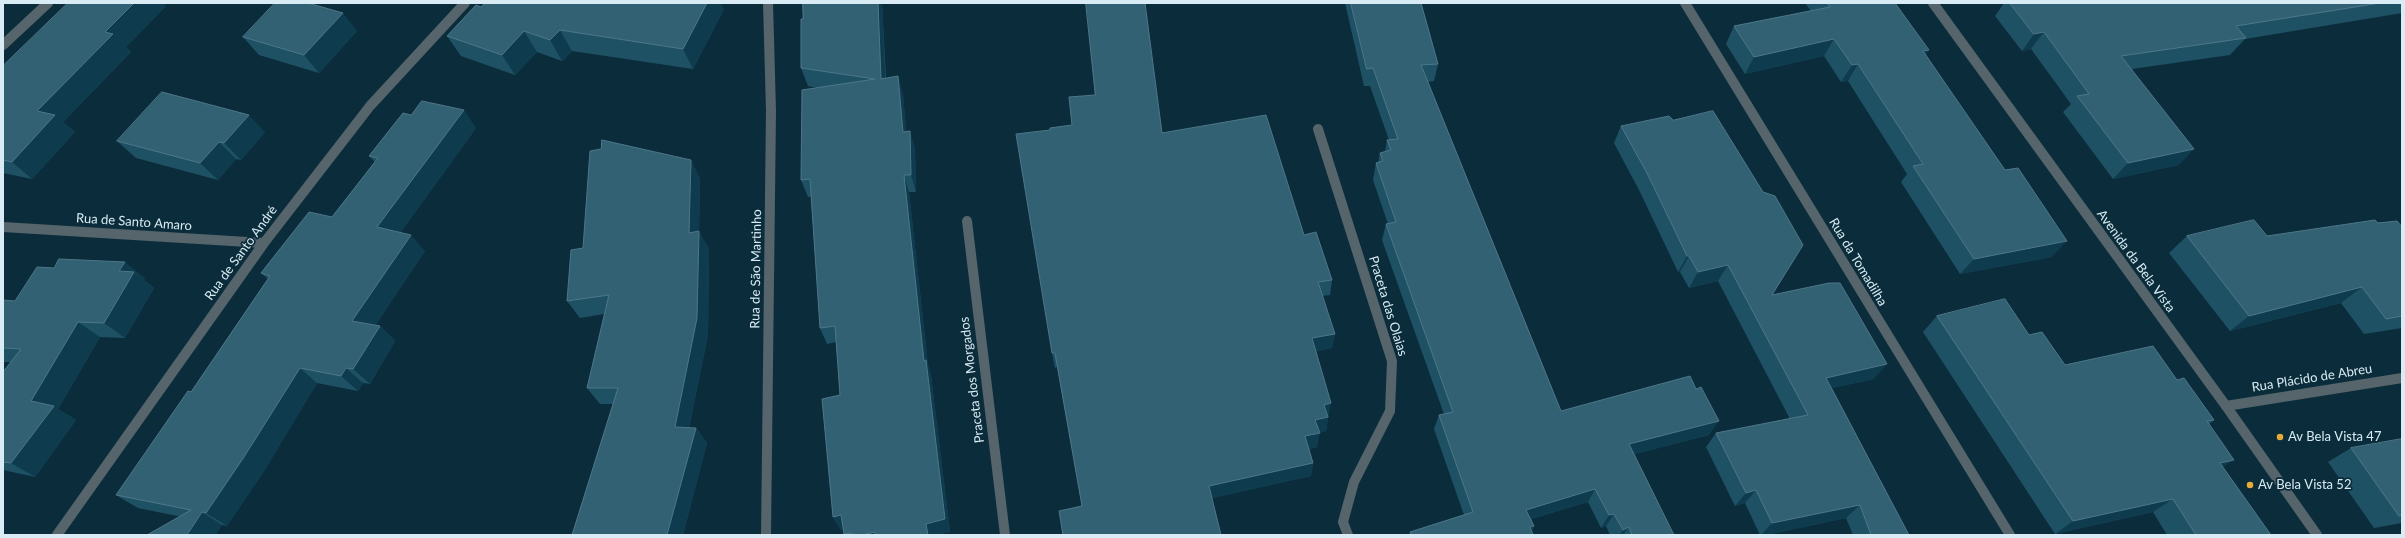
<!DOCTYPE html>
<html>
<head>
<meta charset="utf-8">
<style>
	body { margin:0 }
	#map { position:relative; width:2405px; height:538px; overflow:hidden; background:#0b2d3b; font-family:Lato,sans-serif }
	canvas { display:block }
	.frame { position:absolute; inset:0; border:4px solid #d9ebf4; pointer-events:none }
</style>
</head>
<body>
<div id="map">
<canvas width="2405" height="538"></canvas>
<div class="frame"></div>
</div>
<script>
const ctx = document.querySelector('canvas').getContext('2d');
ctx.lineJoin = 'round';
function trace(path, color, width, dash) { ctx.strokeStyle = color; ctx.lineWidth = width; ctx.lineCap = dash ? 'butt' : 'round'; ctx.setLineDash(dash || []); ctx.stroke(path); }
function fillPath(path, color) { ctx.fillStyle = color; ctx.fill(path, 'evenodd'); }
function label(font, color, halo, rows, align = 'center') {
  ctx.font = font + ' Lato,sans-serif'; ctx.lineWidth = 3.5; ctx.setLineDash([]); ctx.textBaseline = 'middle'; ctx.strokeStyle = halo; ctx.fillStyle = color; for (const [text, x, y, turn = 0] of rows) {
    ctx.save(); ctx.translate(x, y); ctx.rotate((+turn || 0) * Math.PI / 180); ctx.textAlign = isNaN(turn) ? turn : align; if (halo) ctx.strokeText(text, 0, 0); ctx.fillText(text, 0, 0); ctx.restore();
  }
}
const minor = new Path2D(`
	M 1685,3 L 2010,535
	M 3,45 L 48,3
	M 1318,129 L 1392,361 L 1390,411 L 1354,482 L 1343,522 L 1348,535
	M 967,221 L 1005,535
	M 3,227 L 264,243
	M 2226,406 L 2402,378
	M 57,535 L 264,243 L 370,106 L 465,3
	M 766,535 L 771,111 L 768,3`);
const tertiary = new Path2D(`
	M 1933,3 L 2226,406 L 2317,535`);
const wall = new Path2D(`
	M 803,3 L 882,3 L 886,78 L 903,94 L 906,131 L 915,148 L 916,192 L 909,192 L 928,365 L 931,375 L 950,532 L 937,535 L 845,535 L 843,529 L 841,530 L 833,517 L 840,395 L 836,342 L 827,344 L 820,328 L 811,197 L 808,197 L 801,180 L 818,88 L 808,86 L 801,68 Z
	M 1345,3 L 1421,3 L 1438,64 L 1434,81 L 1428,82 L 1561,411 L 1709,435 L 1634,454 L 1674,535 L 1610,535 L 1606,526 L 1601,528 L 1588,502 L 1531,519 L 1534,526 L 1532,531 L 1533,535 L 1409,535 L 1410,532 L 1464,515 L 1434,429 L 1439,415 L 1444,414 L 1382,240 L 1386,224 L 1388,224 L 1373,180 L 1376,163 L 1378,163 L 1380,153 L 1385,151 L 1387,140 L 1389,140 L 1370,86 L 1364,86 Z
	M 1805,3 L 1895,3 L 1926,55 L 2052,257 L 1960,274 L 1901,182 L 1907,174 L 1848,81 L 1841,82 L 1824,56 L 1745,74 L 1726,44 L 1734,26 L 1811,11 Z
	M 2004,3 L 2402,3 L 2402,13 L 2245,39 L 2230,55 L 2132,69 L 2179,165 L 2113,179 L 2063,112 L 2071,104 L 2031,49 L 2022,51 L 1995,16 Z
	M 166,6 L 126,47 L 131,52 L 63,122 L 75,132 L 32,179 L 3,173 L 3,66 Z
	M 481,7 L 724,9 L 693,69 L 572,51 L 562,61 L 537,52 L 515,75 L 461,56 L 447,36 Z
	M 357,31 L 319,73 L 259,55 L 243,37 Z
	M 1621,126 L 1772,295 L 1874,379 L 1832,388 L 1909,535 L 1853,535 L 1846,518 L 1766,535 L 1760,535 L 1745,503 L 1735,506 L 1706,447 L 1716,433 L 1790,419 L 1718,281 L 1689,288 L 1680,272 L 1678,272 L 1640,192 L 1614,143 Z
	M 476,128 L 400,233 L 425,251 L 375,325 L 380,326 L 395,341 L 370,384 L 363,383 L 358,391 L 317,383 L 264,471 L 227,526 L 138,508 L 116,495 L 191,392 L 268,279 L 261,273 L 332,217 L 375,162 L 369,156 Z
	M 265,132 L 241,160 L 236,159 L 218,180 L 136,158 L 117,141 Z
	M 1162,133 L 1304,235 L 1332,280 L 1330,295 L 1322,296 L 1335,334 L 1332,348 L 1316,351 L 1329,417 L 1328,417 L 1326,431 L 1319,432 L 1317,447 L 1309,449 L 1313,463 L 1311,476 L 1212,498 L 1082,506 L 1057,367 L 1055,368 L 1052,353 Z
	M 700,178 L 699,232 L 709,249 L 708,335 L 689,428 L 696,428 L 707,443 L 683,535 L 572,535 L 613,404 L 600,404 L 587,388 L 604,314 L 580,318 L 567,301 L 583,248 Z
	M 2378,223 L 2402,227 L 2402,328 L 2364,334 L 2341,303 L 2230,331 L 2169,253 L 2187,236 L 2267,236 Z
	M 145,278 L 144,280 L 154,288 L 125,338 L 100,337 L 58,409 L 76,420 L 35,477 L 3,470 L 3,372 L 11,362 L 3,362 L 3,300 L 15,301 Z
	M 1937,316 L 2029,335 L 2065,365 L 2177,380 L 2214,420 L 2209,424 L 2223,467 L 2271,535 L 2167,535 L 2153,512 L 2055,534 L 1923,332 Z
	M 2402,439 L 2402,523 L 2374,528 L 2328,462 L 2351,448 Z`);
const shadedWall = new Path2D(`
	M 134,3 L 164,3 L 166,6 L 126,47 L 131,52 L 63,122 L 75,132 L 32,179 L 12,162 L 37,111 L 105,32 Z
	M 707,3 L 721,3 L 724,9 L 693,69 L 683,49 Z
	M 878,3 L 882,3 L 886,96 L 881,79 Z
	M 343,13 L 357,31 L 319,73 L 304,55 Z
	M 560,30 L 572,51 L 562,61 L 550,40 Z
	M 524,31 L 537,52 L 515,75 L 502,55 Z
	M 2044,32 L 2031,49 L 2022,51 L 2034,34 Z
	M 1834,39 L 1824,56 L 1745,74 L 1754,57 Z
	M 1929,50 L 1917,68 L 1923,51 Z
	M 1858,64 L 1848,81 L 1841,82 L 1852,65 Z
	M 898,76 L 903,94 L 908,149 L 903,132 Z
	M 464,110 L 476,128 L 392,244 L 377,227 Z
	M 249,115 L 265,132 L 241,160 L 224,143 Z
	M 910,131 L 915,148 L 916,192 L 911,175 Z
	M 219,142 L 236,159 L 218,180 L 200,163 Z
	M 2194,149 L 2179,165 L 2113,179 L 2128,163 Z
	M 691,160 L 700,178 L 699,232 L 709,249 L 708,335 L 686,442 L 675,427 L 689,233 Z
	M 904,175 L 909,192 L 928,365 L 931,375 L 950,532 L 937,535 L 928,535 L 926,524 L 924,361 Z
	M 411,235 L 425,251 L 368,337 L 352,321 Z
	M 2067,241 L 2052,257 L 1960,274 L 1974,259 Z
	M 1687,256 L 1689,256 L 1680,272 L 1678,272 Z
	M 125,262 L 145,278 L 144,280 L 154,288 L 125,338 L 104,323 L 119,271 Z
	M 1728,265 L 1718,281 L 1689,288 L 1698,272 Z
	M 2362,287 L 2341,303 L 2230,331 L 2249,316 Z
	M 78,322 L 100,337 L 58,409 L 76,420 L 35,477 L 11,463 L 31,401 Z
	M 380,326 L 395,341 L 370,384 L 353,369 Z
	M 1335,334 L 1332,348 L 1310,353 L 1312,338 Z
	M 1887,364 L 1874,379 L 1814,392 L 1826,378 Z
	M 300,368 L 317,383 L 264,471 L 227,526 L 206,513 Z
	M 346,368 L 363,383 L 358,391 L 341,376 Z
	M 1331,403 L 1326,431 L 1313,433 L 1315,420 L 1324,405 Z
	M 1719,421 L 1709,435 L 1620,458 L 1629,444 Z
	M 696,428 L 707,443 L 683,535 L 667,535 Z
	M 1320,433 L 1317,447 L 1303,450 L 1305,436 Z
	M 2234,460 L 2213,473 L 2220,463 Z
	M 1313,463 L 1311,476 L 1209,499 L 1209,486 Z
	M 1595,489 L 1588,502 L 1520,522 L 1526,510 Z
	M 1756,490 L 1745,503 L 1735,506 L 1746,493 Z
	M 2173,499 L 2153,512 L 2055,534 L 2073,521 Z
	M 1860,505 L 1846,518 L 1766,535 L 1761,535 L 1772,523 Z
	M 202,512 L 222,525 L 216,535 L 187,535 Z
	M 1614,514 L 1606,526 L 1601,528 L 1609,515 Z
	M 841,515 L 849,528 L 841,530 L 833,517 Z
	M 1534,526 L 1529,535 L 1530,527 Z
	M 1629,527 L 1623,535 L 1619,535 L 1623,530 Z
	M 875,532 L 876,535 L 862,535 Z
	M 852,533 L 853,535 L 845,535 L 844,534 Z`);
const building = new Path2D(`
	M 68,3 L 134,3 L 105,32 L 113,34 L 37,111 L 55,115 L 12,162 L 3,160 L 3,66 Z
	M 275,3 L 308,3 L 343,13 L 304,55 L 243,37 Z
	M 485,3 L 707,3 L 683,49 L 560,30 L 550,40 L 524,31 L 502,55 L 447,36 L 476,5 L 481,7 Z
	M 803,3 L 878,3 L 881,79 L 898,76 L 903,132 L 910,131 L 911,175 L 904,175 L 924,361 L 926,360 L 945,519 L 926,524 L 928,535 L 875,535 L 875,532 L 862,535 L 852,535 L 852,533 L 844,534 L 841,515 L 833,517 L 822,399 L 840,395 L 835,326 L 820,328 L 810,179 L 801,180 L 802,90 L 875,79 L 801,68 L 801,19 L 803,19 Z
	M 1086,3 L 1145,3 L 1162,133 L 1266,115 L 1304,235 L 1316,232 L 1332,280 L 1318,282 L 1335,334 L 1312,338 L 1331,403 L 1324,405 L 1328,417 L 1315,420 L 1320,433 L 1305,436 L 1313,463 L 1209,486 L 1221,535 L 1063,535 L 1059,511 L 1082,506 L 1055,353 L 1052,353 L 1016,134 L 1050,130 L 1050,128 L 1072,125 L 1069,97 L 1095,95 Z
	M 1351,3 L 1421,3 L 1438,64 L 1421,65 L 1561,411 L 1690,376 L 1696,389 L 1701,387 L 1719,421 L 1629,444 L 1674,535 L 1632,535 L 1629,527 L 1623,530 L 1614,514 L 1609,515 L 1595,489 L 1526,510 L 1534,526 L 1530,527 L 1533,535 L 1412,535 L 1410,532 L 1473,512 L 1439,415 L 1453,412 L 1386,224 L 1396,222 L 1376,163 L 1383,161 L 1380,153 L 1391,150 L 1387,140 L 1398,139 L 1373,68 L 1367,69 Z
	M 1827,3 L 1895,3 L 1929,50 L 1923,51 L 2005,170 L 2018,168 L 2067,241 L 1974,259 L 1913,166 L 1923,164 L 1858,64 L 1852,65 L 1834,39 L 1754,57 L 1734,26 L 1830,7 Z
	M 2010,3 L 2380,3 L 2236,26 L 2246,38 L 2121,56 L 2194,149 L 2128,163 L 2077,96 L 2089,94 L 2044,32 L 2034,34 Z
	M 162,92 L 249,115 L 224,143 L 219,142 L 200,163 L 117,141 Z
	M 422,101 L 464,110 L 377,227 L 411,235 L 352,321 L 380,326 L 353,369 L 346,368 L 341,376 L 300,368 L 244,457 L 206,513 L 202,512 L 187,535 L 147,535 L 191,510 L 116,495 L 188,391 L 191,392 L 270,276 L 261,273 L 309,212 L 332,217 L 378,158 L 369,156 L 403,113 L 411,115 Z
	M 1713,111 L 1763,192 L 1775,196 L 1803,245 L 1772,295 L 1829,283 L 1840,283 L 1887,364 L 1826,378 L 1909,535 L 1871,535 L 1860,505 L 1772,523 L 1756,490 L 1746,493 L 1716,433 L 1808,415 L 1728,265 L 1698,272 L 1689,256 L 1687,256 L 1648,175 L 1621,126 L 1669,116 L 1673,120 Z
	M 602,140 L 691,160 L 689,233 L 699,231 L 697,318 L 675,427 L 696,428 L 667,535 L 572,535 L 618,388 L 587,388 L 609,295 L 567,301 L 571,250 L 583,248 L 590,151 L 601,149 Z
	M 2254,220 L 2267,236 L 2375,220 L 2378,223 L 2397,221 L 2402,227 L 2402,316 L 2386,319 L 2362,287 L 2249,316 L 2187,236 Z
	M 59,259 L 125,262 L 119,271 L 134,272 L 104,323 L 78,322 L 31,401 L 54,406 L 11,463 L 3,462 L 3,372 L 21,349 L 3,348 L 3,300 L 15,301 L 37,267 L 54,268 Z
	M 2005,299 L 2029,335 L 2042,332 L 2065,365 L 2153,346 L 2177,380 L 2184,378 L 2214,420 L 2207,421 L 2234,460 L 2220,463 L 2271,535 L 2196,535 L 2173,499 L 2073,521 L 1937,316 Z
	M 2402,439 L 2402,515 L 2399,516 L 2351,448 Z`);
const markers = [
	[2280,437,4,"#e8ab37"],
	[2250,485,4,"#e8ab37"]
];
const streetNames = [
	["Rua de Santo Amaro",134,222,4],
	["Rua de Santo André",241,253,-54],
	["Avenida da Bela Vista",2136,261,54],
	["Rua da Tomadilha",1858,262,59],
	["Rua de São Martinho",756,269,-89],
	["Praceta das Olaias",1388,306,73],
	["Rua Plácido de Abreu",2312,378,-9],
	["Praceta dos Morgados",972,380,-97]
];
const poiNames = [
	["Av Bela Vista 47",2288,437],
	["Av Bela Vista 52",2258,485]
];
trace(minor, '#56646b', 10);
trace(tertiary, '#56646b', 10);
fillPath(wall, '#1f5165');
fillPath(shadedWall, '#0f3b4e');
fillPath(building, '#336174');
trace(building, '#4d7788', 1);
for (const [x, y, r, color] of markers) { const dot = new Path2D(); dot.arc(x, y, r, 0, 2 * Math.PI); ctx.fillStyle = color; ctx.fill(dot); trace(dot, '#0b2d3b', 1.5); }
label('13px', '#d9ebf4', '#0b2d3b', streetNames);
label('13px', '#d9ebf4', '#0b2d3b', poiNames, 'left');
</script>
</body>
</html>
